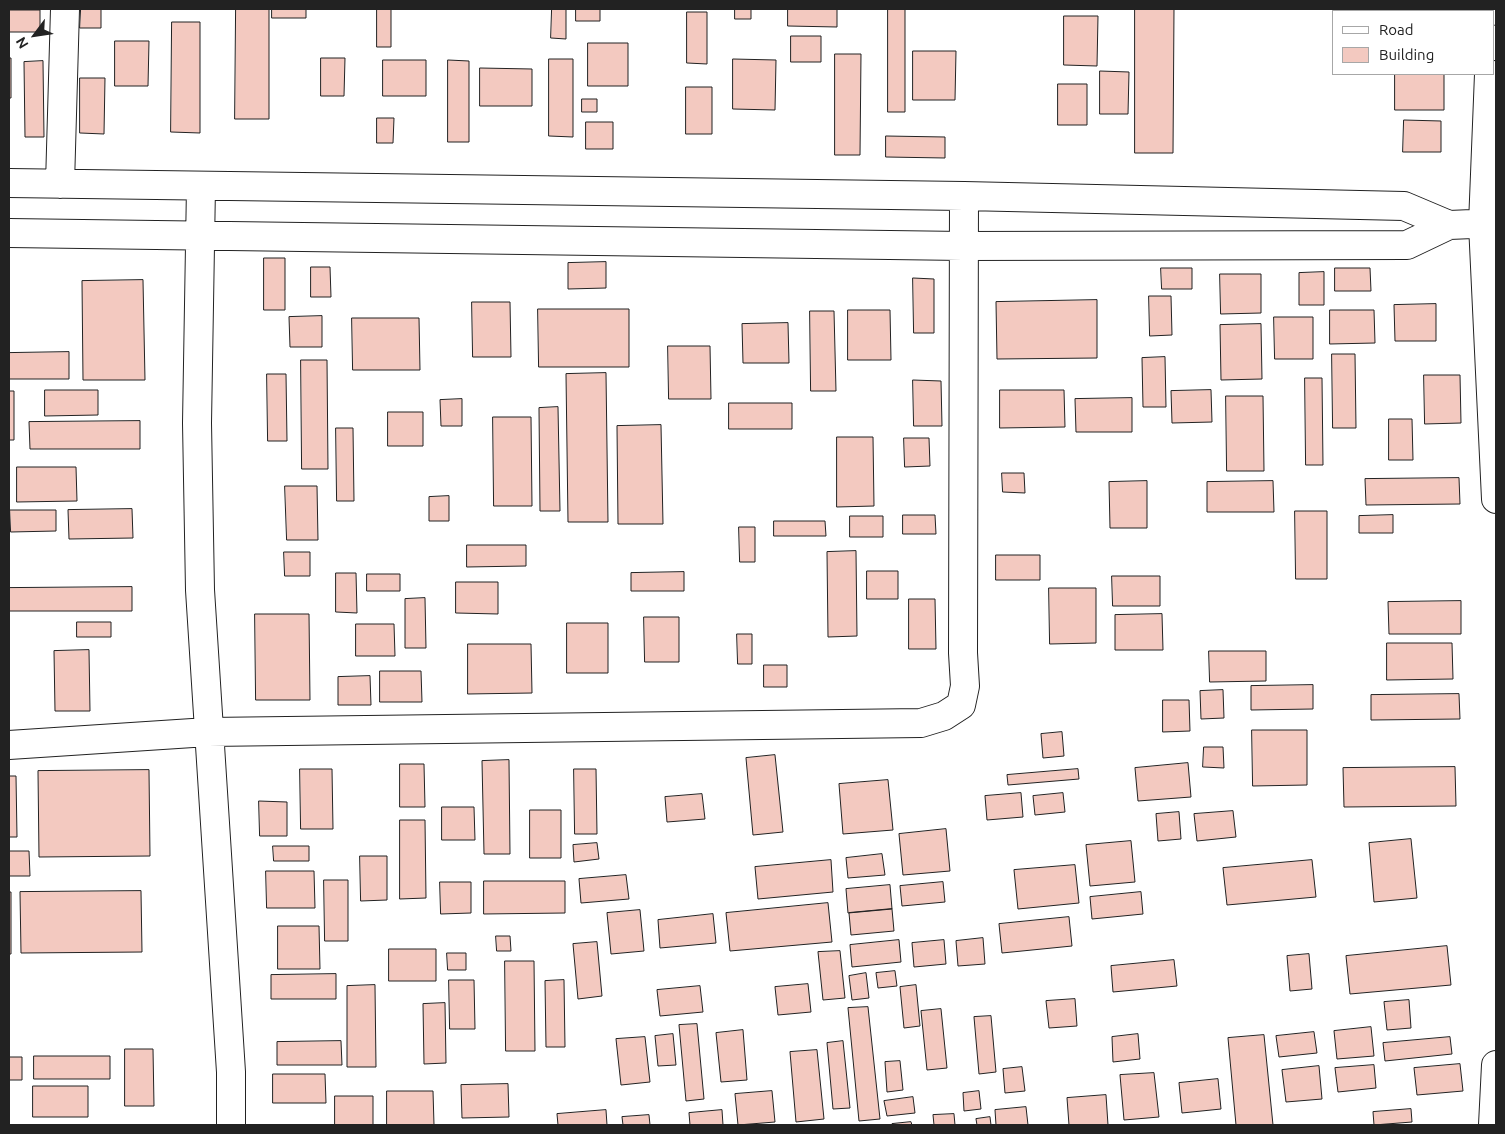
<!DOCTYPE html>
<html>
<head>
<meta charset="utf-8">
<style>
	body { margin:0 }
	#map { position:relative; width:1505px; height:1134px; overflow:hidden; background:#fff; font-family:Ubuntu,sans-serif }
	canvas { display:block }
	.frame { position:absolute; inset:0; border:10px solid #222; pointer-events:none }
	.legend { position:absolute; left:1332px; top:10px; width:162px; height:65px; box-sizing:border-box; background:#fff; border:1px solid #a7a7a7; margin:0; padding:6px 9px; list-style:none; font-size:15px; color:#222 }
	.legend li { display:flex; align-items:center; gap:10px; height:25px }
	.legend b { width:25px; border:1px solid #a7a7a7 }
	.north { position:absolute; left:10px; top:10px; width:50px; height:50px; -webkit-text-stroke:4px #fff; paint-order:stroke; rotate:239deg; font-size:14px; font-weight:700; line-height:20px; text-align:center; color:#222 }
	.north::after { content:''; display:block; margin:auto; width:18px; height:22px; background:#222; clip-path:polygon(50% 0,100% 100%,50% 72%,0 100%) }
</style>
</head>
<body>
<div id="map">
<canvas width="1505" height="1134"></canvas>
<div class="frame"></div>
<ul class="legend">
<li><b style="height:6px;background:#fff"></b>Road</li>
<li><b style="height:14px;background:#f3c9c0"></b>Building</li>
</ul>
<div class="north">N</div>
</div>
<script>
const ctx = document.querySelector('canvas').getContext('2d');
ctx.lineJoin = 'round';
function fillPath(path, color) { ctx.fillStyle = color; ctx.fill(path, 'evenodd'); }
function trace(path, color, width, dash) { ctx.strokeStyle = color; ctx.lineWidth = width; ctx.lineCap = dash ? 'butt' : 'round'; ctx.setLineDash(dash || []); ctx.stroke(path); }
const building = new Path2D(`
	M 81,9 L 101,9 L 101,28 L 80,28 Z
	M 236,9 L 269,9 L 269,119 L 235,119 Z
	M 272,9 L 306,9 L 306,18 L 272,18 Z
	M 377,9 L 391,9 L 391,47 L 377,47 Z
	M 552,9 L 566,9 L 566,39 L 551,38 Z
	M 576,9 L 600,9 L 600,21 L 576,21 Z
	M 735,9 L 751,9 L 751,19 L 735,19 Z
	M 788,9 L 837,9 L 837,27 L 788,26 Z
	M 888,9 L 905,9 L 905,112 L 888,112 Z
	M 1135,9 L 1174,9 L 1173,153 L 1135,153 Z
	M 1395,9 L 1444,9 L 1444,11 L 1395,11 Z
	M 9,10 L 40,10 L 40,32 L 9,32 Z
	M 687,12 L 707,12 L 707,64 L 687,63 Z
	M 1064,16 L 1098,16 L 1097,66 L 1064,65 Z
	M 172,22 L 200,22 L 200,133 L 171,132 Z
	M 791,36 L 821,36 L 821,62 L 791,62 Z
	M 115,41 L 149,41 L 148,86 L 115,86 Z
	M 588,43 L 628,43 L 628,86 L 588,86 Z
	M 913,51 L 956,51 L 955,100 L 913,100 Z
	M 835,54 L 861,54 L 860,155 L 835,155 Z
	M 9,58 L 11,58 L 11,98 L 9,98 Z
	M 321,58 L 345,58 L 344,96 L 321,96 Z
	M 549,59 L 573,59 L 573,137 L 549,136 Z
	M 733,59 L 776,60 L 775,110 L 733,109 Z
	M 383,60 L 426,60 L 426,96 L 383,96 Z
	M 448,60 L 469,61 L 469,142 L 448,142 Z
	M 43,61 L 44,137 L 25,137 L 24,62 Z
	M 480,68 L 532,69 L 532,106 L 480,106 Z
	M 1100,71 L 1129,72 L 1128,114 L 1100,114 Z
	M 1395,74 L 1444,74 L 1444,110 L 1395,110 Z
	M 80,78 L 105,78 L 104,134 L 80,133 Z
	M 1058,84 L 1087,84 L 1087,125 L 1058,125 Z
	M 686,87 L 712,87 L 712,134 L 686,134 Z
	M 582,99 L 597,99 L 597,112 L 582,112 Z
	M 377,118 L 394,118 L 393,143 L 377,143 Z
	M 1404,120 L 1441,121 L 1441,152 L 1403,152 Z
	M 586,122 L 613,122 L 613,149 L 586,149 Z
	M 886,136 L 945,137 L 945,158 L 886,157 Z
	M 264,258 L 285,258 L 285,310 L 264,310 Z
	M 606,262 L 606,288 L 568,289 L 568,263 Z
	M 311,267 L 330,267 L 331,297 L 311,297 Z
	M 1161,268 L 1192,268 L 1192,289 L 1162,289 Z
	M 1335,268 L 1370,268 L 1371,291 L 1335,291 Z
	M 1324,272 L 1324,305 L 1299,305 L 1299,273 Z
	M 1220,274 L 1261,274 L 1261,313 L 1221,314 Z
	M 913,278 L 934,279 L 934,333 L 914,333 Z
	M 143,280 L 145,380 L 83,380 L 82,281 Z
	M 1149,296 L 1171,296 L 1172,335 L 1150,336 Z
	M 1097,300 L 1097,358 L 997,359 L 996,302 Z
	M 472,302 L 510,302 L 511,357 L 473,357 Z
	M 1436,304 L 1436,341 L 1395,341 L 1394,305 Z
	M 538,309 L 629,309 L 629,367 L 539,367 Z
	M 848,310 L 890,310 L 891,360 L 848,360 Z
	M 1330,310 L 1374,310 L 1375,343 L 1330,344 Z
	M 810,311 L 834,311 L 836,391 L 811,391 Z
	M 322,316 L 322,347 L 290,347 L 289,317 Z
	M 1274,317 L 1313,317 L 1313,359 L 1275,359 Z
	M 352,318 L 419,318 L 420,370 L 353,370 Z
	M 788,323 L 789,363 L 743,363 L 742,324 Z
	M 1261,324 L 1262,379 L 1221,380 L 1220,325 Z
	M 668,346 L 710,346 L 711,399 L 669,399 Z
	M 69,352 L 69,379 L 9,379 L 9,353 Z
	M 1332,354 L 1355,354 L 1356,428 L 1333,428 Z
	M 1165,357 L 1166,407 L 1143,407 L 1142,358 Z
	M 301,360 L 327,360 L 328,469 L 302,469 Z
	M 606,373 L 608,522 L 568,522 L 566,374 Z
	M 267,374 L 286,374 L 287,441 L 268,441 Z
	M 1424,375 L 1460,375 L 1461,423 L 1425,424 Z
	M 1305,378 L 1322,378 L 1323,465 L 1306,465 Z
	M 913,380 L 941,381 L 942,426 L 914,426 Z
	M 45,390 L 98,390 L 98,415 L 45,416 Z
	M 1000,390 L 1064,390 L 1065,427 L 1000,428 Z
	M 1211,390 L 1212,422 L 1172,423 L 1171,391 Z
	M 9,391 L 14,391 L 14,440 L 9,440 Z
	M 1226,396 L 1263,396 L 1264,471 L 1227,471 Z
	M 1132,398 L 1132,432 L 1076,432 L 1075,399 Z
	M 462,399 L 462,426 L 441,426 L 440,400 Z
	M 729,403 L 792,403 L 792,429 L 729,429 Z
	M 558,407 L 560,511 L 540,511 L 539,408 Z
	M 388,412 L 423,412 L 423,446 L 388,446 Z
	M 493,417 L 531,417 L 532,506 L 494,506 Z
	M 1389,419 L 1412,419 L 1413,460 L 1389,460 Z
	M 140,421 L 140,449 L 30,449 L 29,422 Z
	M 661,425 L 663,524 L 618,524 L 617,426 Z
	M 336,428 L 353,428 L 354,501 L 337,501 Z
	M 837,437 L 873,437 L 874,506 L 837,507 Z
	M 904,438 L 929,438 L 930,466 L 905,467 Z
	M 17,467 L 76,467 L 77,501 L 17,502 Z
	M 1002,473 L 1024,473 L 1025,493 L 1003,492 Z
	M 1459,478 L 1460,504 L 1366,505 L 1365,479 Z
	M 1147,481 L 1147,528 L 1110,528 L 1109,482 Z
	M 1273,481 L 1274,512 L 1207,512 L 1207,482 Z
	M 285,486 L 317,486 L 318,540 L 287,540 Z
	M 449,496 L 449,521 L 429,521 L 429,497 Z
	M 132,509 L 133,538 L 69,539 L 68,510 Z
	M 10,510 L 56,510 L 56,531 L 11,532 Z
	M 1295,511 L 1327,511 L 1327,579 L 1296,579 Z
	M 903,515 L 935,515 L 936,534 L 903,534 Z
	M 1393,515 L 1393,533 L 1359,533 L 1359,516 Z
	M 850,516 L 883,516 L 883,537 L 850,537 Z
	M 774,521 L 825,521 L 826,536 L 774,536 Z
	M 739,527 L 755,527 L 755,562 L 740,562 Z
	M 467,545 L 526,545 L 526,566 L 467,567 Z
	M 856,551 L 857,636 L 828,637 L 827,552 Z
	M 284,552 L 310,552 L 310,576 L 285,576 Z
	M 996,555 L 1040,555 L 1040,580 L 996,580 Z
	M 867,571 L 898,571 L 898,599 L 867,599 Z
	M 684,572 L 684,591 L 631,591 L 631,573 Z
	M 336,573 L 356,573 L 357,613 L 336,612 Z
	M 367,574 L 400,574 L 400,591 L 367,591 Z
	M 1112,576 L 1160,576 L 1160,606 L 1113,606 Z
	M 456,582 L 498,582 L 498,614 L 456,613 Z
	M 132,587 L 132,611 L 9,611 L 9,588 Z
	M 1049,588 L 1096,588 L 1096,643 L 1050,644 Z
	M 425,598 L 426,648 L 405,648 L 405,599 Z
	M 909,599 L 935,599 L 936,649 L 909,649 Z
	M 1461,601 L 1461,634 L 1389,634 L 1388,602 Z
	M 255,614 L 309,614 L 310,700 L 256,700 Z
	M 1162,614 L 1163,650 L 1115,650 L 1115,615 Z
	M 644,617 L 679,617 L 679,662 L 645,662 Z
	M 77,622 L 111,622 L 111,637 L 77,637 Z
	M 567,623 L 608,623 L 608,673 L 567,673 Z
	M 356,624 L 394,624 L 395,656 L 356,656 Z
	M 737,634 L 752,634 L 752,664 L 738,664 Z
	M 1387,643 L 1452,643 L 1453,679 L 1387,680 Z
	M 468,644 L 531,644 L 532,693 L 468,694 Z
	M 89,650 L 90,711 L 55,711 L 54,651 Z
	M 1209,651 L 1266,651 L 1266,681 L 1210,682 Z
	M 764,665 L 787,665 L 787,687 L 764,687 Z
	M 380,671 L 421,671 L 422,702 L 380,702 Z
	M 370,676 L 371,705 L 338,705 L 338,677 Z
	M 1313,685 L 1313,709 L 1251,710 L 1251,686 Z
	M 1223,690 L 1224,718 L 1201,719 L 1200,691 Z
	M 1459,694 L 1460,719 L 1371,720 L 1371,695 Z
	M 1163,700 L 1189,700 L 1190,731 L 1163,732 Z
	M 1252,730 L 1307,730 L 1307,785 L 1253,786 Z
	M 1062,732 L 1064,756 L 1043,758 L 1041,734 Z
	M 1204,747 L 1223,747 L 1224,768 L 1203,767 Z
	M 775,755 L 783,832 L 753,835 L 746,758 Z
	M 509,760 L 510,854 L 484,854 L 482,761 Z
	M 1188,763 L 1191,797 L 1138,801 L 1135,768 Z
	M 400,764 L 424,764 L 425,807 L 400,807 Z
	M 1455,767 L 1456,806 L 1344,807 L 1343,768 Z
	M 300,769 L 332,769 L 333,829 L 301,829 Z
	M 574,769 L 596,769 L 597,834 L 575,834 Z
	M 1078,769 L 1079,779 L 1008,785 L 1007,775 Z
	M 149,770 L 150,856 L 39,857 L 38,771 Z
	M 9,776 L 16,776 L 17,837 L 9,837 Z
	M 888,780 L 893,830 L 843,834 L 839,784 Z
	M 1021,793 L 1023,817 L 987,820 L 985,796 Z
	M 1063,793 L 1065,812 L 1035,815 L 1033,796 Z
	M 702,794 L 705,819 L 667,822 L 665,797 Z
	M 259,801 L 287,802 L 287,836 L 260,836 Z
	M 442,807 L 474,807 L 475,840 L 442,840 Z
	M 530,810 L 561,810 L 561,858 L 530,858 Z
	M 1233,811 L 1236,837 L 1197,841 L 1194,814 Z
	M 1179,812 L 1181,839 L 1158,841 L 1156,814 Z
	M 400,820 L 425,820 L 426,898 L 400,899 Z
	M 946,829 L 950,871 L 903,875 L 899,834 Z
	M 1411,839 L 1417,898 L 1374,902 L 1369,843 Z
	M 1131,841 L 1135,882 L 1090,886 L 1086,845 Z
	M 597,843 L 599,859 L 574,862 L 573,845 Z
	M 273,846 L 309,846 L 309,861 L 274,861 Z
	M 9,851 L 29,851 L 30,876 L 9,876 Z
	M 882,854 L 885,875 L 848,878 L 846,858 Z
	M 360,856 L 387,856 L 387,900 L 361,901 Z
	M 831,860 L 833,892 L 758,899 L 755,867 Z
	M 1312,860 L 1316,897 L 1227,905 L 1223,868 Z
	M 1075,865 L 1079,903 L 1018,909 L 1014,870 Z
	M 266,871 L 314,871 L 315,908 L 267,908 Z
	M 626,875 L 629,899 L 581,903 L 579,879 Z
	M 324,880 L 348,880 L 348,941 L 325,941 Z
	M 484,881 L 565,881 L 565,913 L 484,914 Z
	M 440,882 L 471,882 L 471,913 L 441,914 Z
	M 943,882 L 945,902 L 902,906 L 900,886 Z
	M 890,885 L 892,909 L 848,913 L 846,889 Z
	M 141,891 L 142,952 L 21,953 L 20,892 Z
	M 9,892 L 11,892 L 11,954 L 9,954 Z
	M 1141,892 L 1143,914 L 1092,919 L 1090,897 Z
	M 828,903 L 832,942 L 730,951 L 726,913 Z
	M 892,909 L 894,931 L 851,935 L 849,913 Z
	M 640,910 L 644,951 L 611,954 L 607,913 Z
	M 713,914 L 716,943 L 660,948 L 658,920 Z
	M 1069,917 L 1072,946 L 1002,953 L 999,924 Z
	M 278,926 L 319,926 L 320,969 L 278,969 Z
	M 496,936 L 510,936 L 511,951 L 497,951 Z
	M 983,938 L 985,964 L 958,966 L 956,941 Z
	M 899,940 L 901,962 L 852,967 L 850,945 Z
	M 944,940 L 946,964 L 914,967 L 912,943 Z
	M 597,942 L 602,996 L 578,999 L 573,944 Z
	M 1447,946 L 1451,985 L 1350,994 L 1346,956 Z
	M 389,949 L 436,949 L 436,981 L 389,981 Z
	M 840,951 L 845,998 L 823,1000 L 818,952 Z
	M 447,953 L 466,953 L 466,970 L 448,970 Z
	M 1309,954 L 1312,989 L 1290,991 L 1287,956 Z
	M 1174,960 L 1177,986 L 1113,992 L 1111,966 Z
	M 505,961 L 534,961 L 535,1051 L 506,1051 Z
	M 895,971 L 897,986 L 878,988 L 876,973 Z
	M 866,973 L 869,998 L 852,1000 L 849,976 Z
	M 336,974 L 336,999 L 271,999 L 271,975 Z
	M 449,980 L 474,980 L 475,1029 L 450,1029 Z
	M 564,980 L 565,1047 L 546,1047 L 545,981 Z
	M 808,984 L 811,1012 L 778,1015 L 775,987 Z
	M 375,985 L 376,1067 L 347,1067 L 347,986 Z
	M 916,985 L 920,1026 L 904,1028 L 900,987 Z
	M 700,986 L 703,1012 L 660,1016 L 657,990 Z
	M 1075,999 L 1077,1026 L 1049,1028 L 1046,1001 Z
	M 1409,1000 L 1411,1028 L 1387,1030 L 1384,1002 Z
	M 445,1003 L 446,1063 L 424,1064 L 423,1004 Z
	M 868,1007 L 880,1119 L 859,1121 L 848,1008 Z
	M 941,1009 L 947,1068 L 927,1070 L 921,1011 Z
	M 991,1016 L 996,1072 L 979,1074 L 974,1017 Z
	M 697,1024 L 704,1099 L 686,1101 L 679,1025 Z
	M 1371,1027 L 1374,1056 L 1337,1059 L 1334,1031 Z
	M 743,1030 L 747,1080 L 721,1082 L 716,1033 Z
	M 1314,1032 L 1317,1053 L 1279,1057 L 1276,1036 Z
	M 673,1034 L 676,1065 L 658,1066 L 655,1036 Z
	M 1138,1034 L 1140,1059 L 1113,1062 L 1112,1037 Z
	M 1264,1035 L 1273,1125 L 1236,1125 L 1228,1038 Z
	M 645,1037 L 650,1082 L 621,1085 L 616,1039 Z
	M 1450,1037 L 1452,1054 L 1385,1061 L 1383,1043 Z
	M 341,1041 L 342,1065 L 277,1065 L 277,1042 Z
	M 843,1041 L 850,1108 L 833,1109 L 827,1043 Z
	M 125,1049 L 153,1049 L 154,1106 L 125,1106 Z
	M 817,1050 L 824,1119 L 796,1122 L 790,1052 Z
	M 34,1056 L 110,1056 L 110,1079 L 34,1079 Z
	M 9,1057 L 22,1057 L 22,1080 L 9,1080 Z
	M 900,1061 L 903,1090 L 887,1092 L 885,1062 Z
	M 1460,1064 L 1463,1091 L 1417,1095 L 1414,1068 Z
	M 1374,1065 L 1376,1088 L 1338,1092 L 1335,1068 Z
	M 1319,1066 L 1322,1099 L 1286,1102 L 1282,1070 Z
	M 1022,1067 L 1025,1091 L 1005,1093 L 1003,1069 Z
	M 1154,1073 L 1159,1117 L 1124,1120 L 1120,1075 Z
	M 273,1074 L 325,1074 L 326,1103 L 273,1103 Z
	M 1218,1079 L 1221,1109 L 1182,1113 L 1179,1083 Z
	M 508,1084 L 509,1117 L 462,1118 L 461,1085 Z
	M 33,1086 L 88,1086 L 88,1117 L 33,1117 Z
	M 387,1091 L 433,1091 L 434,1125 L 387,1125 Z
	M 772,1091 L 775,1122 L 738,1125 L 735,1094 Z
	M 979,1091 L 981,1109 L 964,1111 L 963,1093 Z
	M 1106,1095 L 1108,1125 L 1069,1125 L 1067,1098 Z
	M 335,1096 L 373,1096 L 373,1125 L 335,1125 Z
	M 913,1097 L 915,1113 L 887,1116 L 884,1101 Z
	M 1026,1107 L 1028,1125 L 996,1125 L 995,1110 Z
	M 1411,1109 L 1412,1122 L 1374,1125 L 1373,1112 Z
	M 606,1110 L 607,1125 L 558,1125 L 557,1114 Z
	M 722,1110 L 723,1125 L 690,1125 L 689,1113 Z
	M 954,1114 L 955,1125 L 934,1125 L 933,1115 Z
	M 649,1115 L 650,1125 L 623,1125 L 622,1117 Z
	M 990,1117 L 991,1125 L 977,1125 L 976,1119 Z
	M 911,1122 L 912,1125 L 892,1125 L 892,1124 Z`);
const street = new Path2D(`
	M 1492,11 L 1492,9
	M 1489,74 L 1483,224 L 1496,499
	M 9,183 L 964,196 L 1404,206 L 1449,225 L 1496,223
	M 60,184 L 65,9
	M 201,186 L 197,423 L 200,590 L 231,1072 L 231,1125
	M 9,233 L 963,246 L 1407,245 L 1449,225
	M 9,745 L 208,732 L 921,723 L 944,716 L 961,705 L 965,686 L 963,653 L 964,196
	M 1493,1125 L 1496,1065`);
fillPath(building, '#f3c9c0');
trace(building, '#222', 1);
trace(street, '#222', 30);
trace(street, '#fff', 28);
</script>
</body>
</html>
